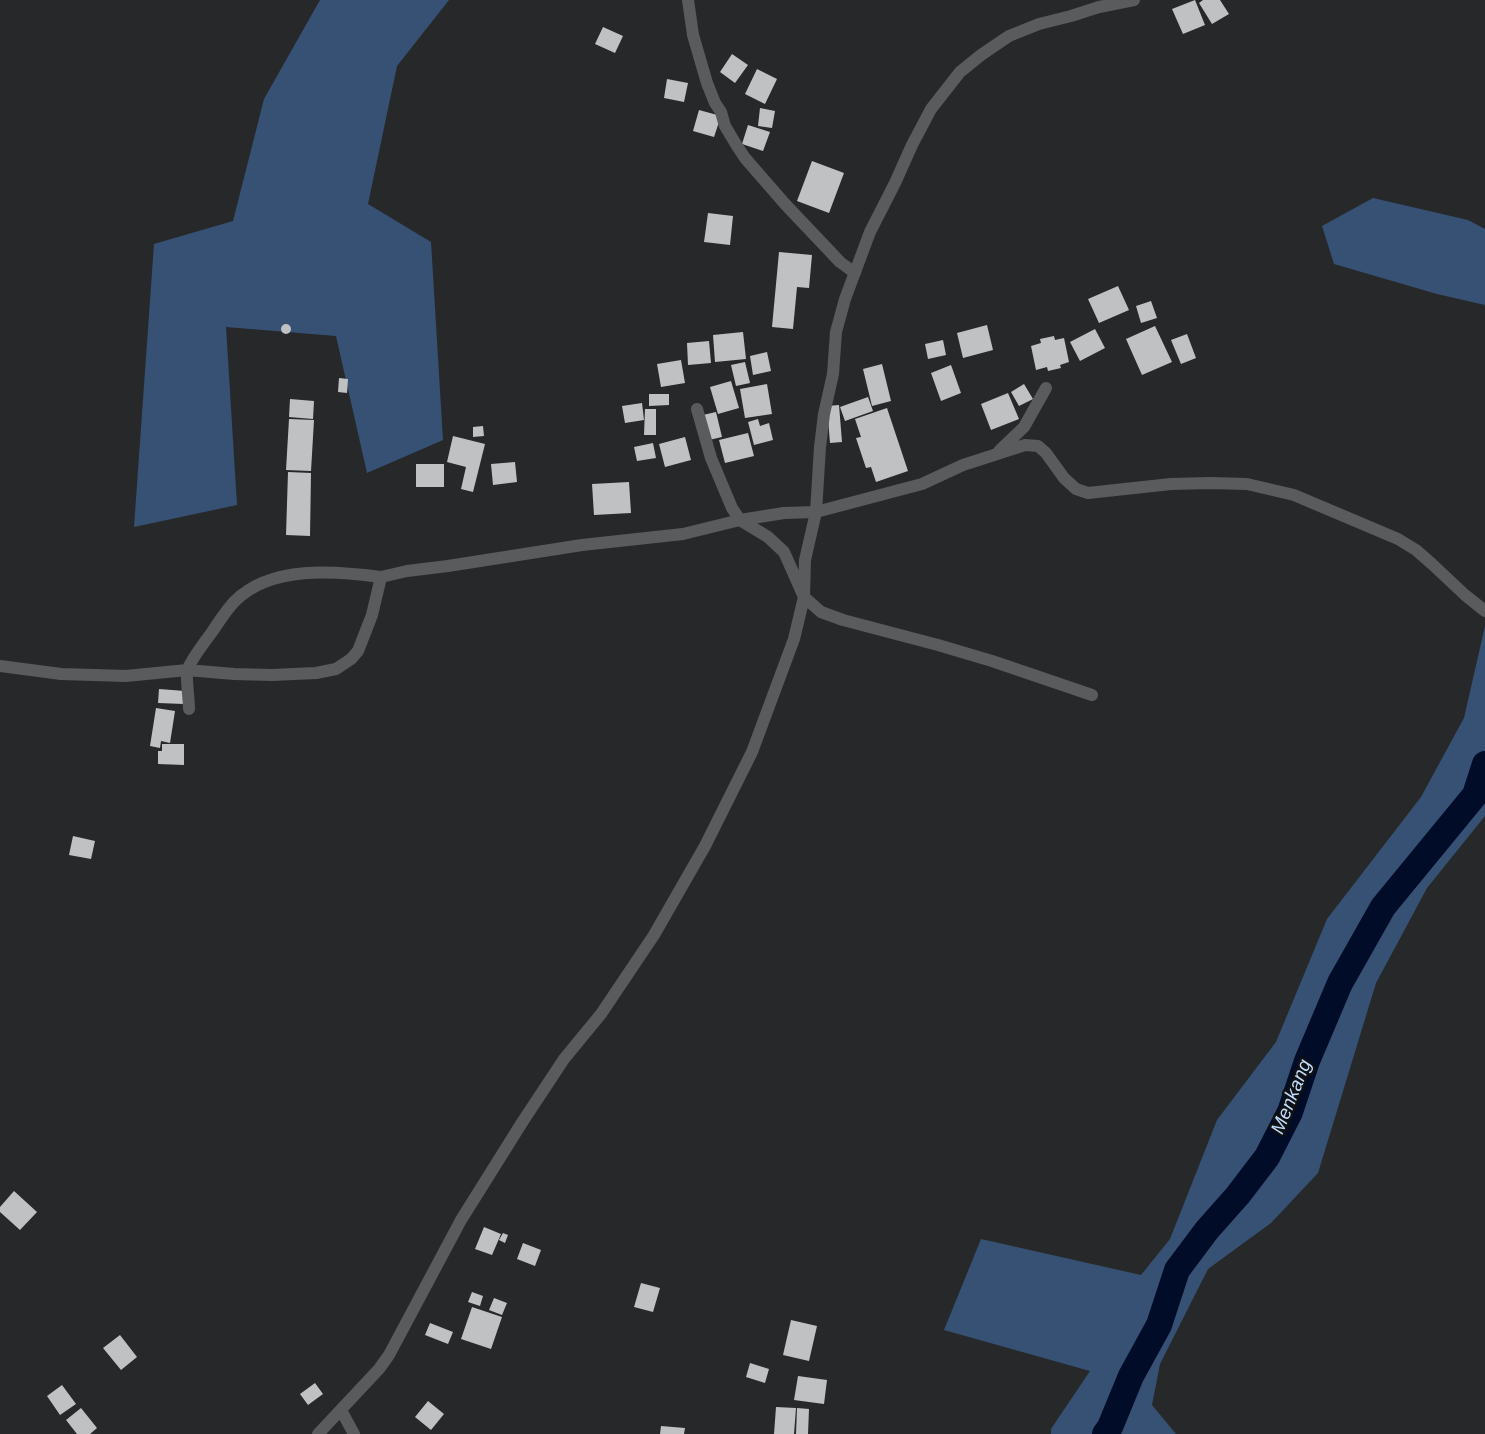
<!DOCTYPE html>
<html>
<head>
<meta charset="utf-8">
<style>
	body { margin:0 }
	canvas { display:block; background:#27282a }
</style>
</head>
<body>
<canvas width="1485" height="1434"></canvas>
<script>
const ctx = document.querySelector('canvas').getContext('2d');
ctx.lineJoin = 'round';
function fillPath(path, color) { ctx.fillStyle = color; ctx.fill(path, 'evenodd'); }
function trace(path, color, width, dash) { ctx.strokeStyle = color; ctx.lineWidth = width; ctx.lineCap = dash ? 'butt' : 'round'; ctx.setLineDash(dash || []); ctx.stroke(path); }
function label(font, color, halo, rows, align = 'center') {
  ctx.font = font + ' Arial,sans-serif'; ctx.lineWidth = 5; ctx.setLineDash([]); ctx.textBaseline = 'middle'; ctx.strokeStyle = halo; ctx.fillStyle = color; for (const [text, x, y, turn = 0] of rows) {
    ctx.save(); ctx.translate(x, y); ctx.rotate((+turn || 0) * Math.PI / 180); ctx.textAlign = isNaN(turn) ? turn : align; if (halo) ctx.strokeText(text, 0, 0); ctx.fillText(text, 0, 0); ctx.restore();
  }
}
const forest = new Path2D(`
	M 320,0 L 449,0 L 397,66 L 368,204 L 431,242 L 443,440 L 367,473 L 336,336 L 226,327 L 237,505 L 134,527 L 154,244 L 233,221 L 264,99 Z
	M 1373,198 L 1468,220 L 1485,229 L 1485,305 L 1437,294 L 1334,264 L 1322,226 Z
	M 1485,626 L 1485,816 L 1427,888 L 1376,983 L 1318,1173 L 1271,1223 L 1208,1269 L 1160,1364 L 1152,1405 L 1176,1434 L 1051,1434 L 1051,1429 L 1090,1371 L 944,1330 L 981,1239 L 1141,1275 L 1170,1239 L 1217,1120 L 1276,1042 L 1327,919 L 1421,797 L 1464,718 Z`);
const river = new Path2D(`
	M 1105,1434 L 1110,1427 L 1131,1376 L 1159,1325 L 1177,1270 L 1207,1230 L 1238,1195 L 1267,1157 L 1290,1112 L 1307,1061 L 1340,983 L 1383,907 L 1475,795 L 1485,764`);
const building = new Path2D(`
	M 1195,0 L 1205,25 L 1183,34 L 1172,9 Z
	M 1203,0 L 1220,0 L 1229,14 L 1212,24 L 1199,3 Z
	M 603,27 L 623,36 L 615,53 L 595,44 Z
	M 732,54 L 748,65 L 735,83 L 720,72 Z
	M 757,69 L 777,79 L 765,104 L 745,94 Z
	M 667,79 L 688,83 L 684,102 L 664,98 Z
	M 760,108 L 775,111 L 772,128 L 758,126 Z
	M 699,110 L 721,116 L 714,137 L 693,131 Z
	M 748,125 L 770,132 L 763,151 L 742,144 Z
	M 812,161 L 844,173 L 829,213 L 797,201 Z
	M 708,213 L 733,216 L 730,245 L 704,242 Z
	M 779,252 L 812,255 L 809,288 L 797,287 L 793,329 L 772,327 Z
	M 1118,286 L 1129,310 L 1099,323 L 1088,299 Z
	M 1151,301 L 1157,318 L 1141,323 L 1136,306 Z
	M281 329a5 5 0 1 1 10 0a5 5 0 1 1-10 0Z
	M 987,325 L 993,350 L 963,358 L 957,333 Z
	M 1155,326 L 1172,362 L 1142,375 L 1126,339 Z
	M 1095,329 L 1105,348 L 1080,361 L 1070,342 Z
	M 743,332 L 746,359 L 715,362 L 713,335 Z
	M 1187,334 L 1196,358 L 1181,364 L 1171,340 Z
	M 1054,336 L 1055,340 L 1064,338 L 1069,362 L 1060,365 L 1061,368 L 1048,371 L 1047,367 L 1036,370 L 1031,346 L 1041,343 L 1040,339 Z
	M 943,340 L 946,355 L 928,359 L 925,344 Z
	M 709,341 L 711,363 L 688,365 L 687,343 Z
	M 767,352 L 771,371 L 753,375 L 750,356 Z
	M 681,360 L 685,383 L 661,387 L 657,364 Z
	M 745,362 L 750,383 L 736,386 L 731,365 Z
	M 882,364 L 891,401 L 872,406 L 863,369 Z
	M 951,365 L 961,393 L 941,401 L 931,373 Z
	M 339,378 L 348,379 L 347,393 L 338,392 Z
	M 731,381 L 739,408 L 718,414 L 710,387 Z
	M 767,384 L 772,414 L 745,418 L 740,389 Z
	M 1024,384 L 1033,399 L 1019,406 L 1011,392 Z
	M 1008,393 L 1019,419 L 991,430 L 981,404 Z
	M 649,394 L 669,394 L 669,405 L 649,406 Z
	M 868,397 L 873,411 L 845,421 L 840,407 Z
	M 290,399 L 314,401 L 313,419 L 289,417 Z
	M 642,403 L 644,420 L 625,423 L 622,406 Z
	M 839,405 L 842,442 L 830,443 L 827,406 Z
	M 887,408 L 908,471 L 876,482 L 871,467 L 866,468 L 856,438 L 861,437 L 855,419 Z
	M 645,409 L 656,409 L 656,435 L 644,435 Z
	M 716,412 L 722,437 L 709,440 L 703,415 Z
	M 289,419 L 314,420 L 311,471 L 286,470 Z
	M 758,419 L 760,426 L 769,423 L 773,440 L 754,445 L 748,422 Z
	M 483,426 L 484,436 L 473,437 L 473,427 Z
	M 748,433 L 754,456 L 725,463 L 719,440 Z
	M 453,436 L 485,444 L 473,492 L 461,489 L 466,467 L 447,462 Z
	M 685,437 L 691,460 L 665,467 L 659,444 Z
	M 653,443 L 656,458 L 637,461 L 634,447 Z
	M 515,462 L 517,482 L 493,485 L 491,464 Z
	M 416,464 L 444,464 L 444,487 L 416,487 Z
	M 288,472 L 311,473 L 310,536 L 286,535 Z
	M 629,482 L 631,513 L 594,515 L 592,484 Z
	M 159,689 L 185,691 L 184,704 L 158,703 Z
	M 156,708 L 175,711 L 170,743 L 161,741 L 160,748 L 150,746 Z
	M 162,744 L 184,744 L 184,765 L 158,764 L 158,751 L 162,751 Z
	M 73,836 L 95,841 L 91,859 L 69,855 Z
	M 14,1191 L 37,1212 L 20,1230 L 0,1212 L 0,1207 Z
	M 484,1227 L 501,1234 L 492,1255 L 475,1249 Z
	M 503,1233 L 508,1235 L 505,1243 L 499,1240 Z
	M 523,1243 L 541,1250 L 535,1266 L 517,1259 Z
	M 641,1283 L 660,1288 L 653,1312 L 634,1307 Z
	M 472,1292 L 483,1296 L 480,1306 L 468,1302 Z
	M 494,1298 L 507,1303 L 502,1315 L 489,1310 Z
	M 472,1307 L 502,1317 L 491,1349 L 461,1339 Z
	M 791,1320 L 817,1326 L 809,1361 L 783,1355 Z
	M 430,1323 L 453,1332 L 448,1344 L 425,1335 Z
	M 120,1335 L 137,1357 L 121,1370 L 103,1348 Z
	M 750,1363 L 769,1369 L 765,1383 L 746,1377 Z
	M 798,1376 L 827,1380 L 824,1404 L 794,1400 Z
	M 315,1383 L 323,1394 L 308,1405 L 300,1394 Z
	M 62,1385 L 76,1404 L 60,1415 L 47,1396 Z
	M 428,1401 L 444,1414 L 431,1430 L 415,1417 Z
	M 776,1407 L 796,1408 L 794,1434 L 774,1434 Z
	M 81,1408 L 97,1428 L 90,1434 L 77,1434 L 66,1420 Z
	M 797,1408 L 809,1409 L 808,1434 L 796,1434 Z
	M 661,1426 L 685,1428 L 684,1434 L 660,1434 Z`);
const minor = new Path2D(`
	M 688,0 L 693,35 L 707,83 L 715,103 L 721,112 L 725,126 L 737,146 L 745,158 L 785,204 L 840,262 L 855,273
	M 697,409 L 711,458 L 732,508 L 740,520 L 768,537 L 784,552 L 804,597 L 821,612 L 843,620 L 938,645 L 992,661 L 1092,695
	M 999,451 L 1024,427 L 1046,388
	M 0,666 L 61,674 L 126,676 L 187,670 L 234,674 L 272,675 L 316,673 L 336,669 L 351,659 L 358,651 L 372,615 L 381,577 L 407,571 L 448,566 L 582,545 L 683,534 L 740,520 L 784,513 L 816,512 L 922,484 L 963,465 L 1025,445 L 1038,446 L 1046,453 L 1064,478 L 1076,489 L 1088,493 L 1171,484 L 1210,483 L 1247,484 L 1294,495 L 1398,539 L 1416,550 L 1432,564 L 1465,595 L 1485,611
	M 189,709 C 189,700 186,678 187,671 C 189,663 206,640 212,632 C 219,622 226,610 235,601 C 271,565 335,571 381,577
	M 341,1410 L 354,1434
	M 318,1434 L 379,1369 L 389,1355 L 461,1220 L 523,1121 L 564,1059 L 601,1014 L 654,935 L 705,846 L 752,752 L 794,639 L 804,597 L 805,560 L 816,512 L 820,447 L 824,414 L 833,374 L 836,332 L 845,299 L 870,232 L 895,183 L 912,145 L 931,109 L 960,72 L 981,55 L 1009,36 L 1039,24 L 1071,16 L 1099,7 L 1134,0`);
const waterNames = [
	["Menkang",1292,1097,-68]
];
fillPath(forest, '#365173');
trace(river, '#000c28', 26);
fillPath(building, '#bfc1c3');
trace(minor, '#5a5b5c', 12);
label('italic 19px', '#c0dbfe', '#101112', waterNames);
</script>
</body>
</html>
